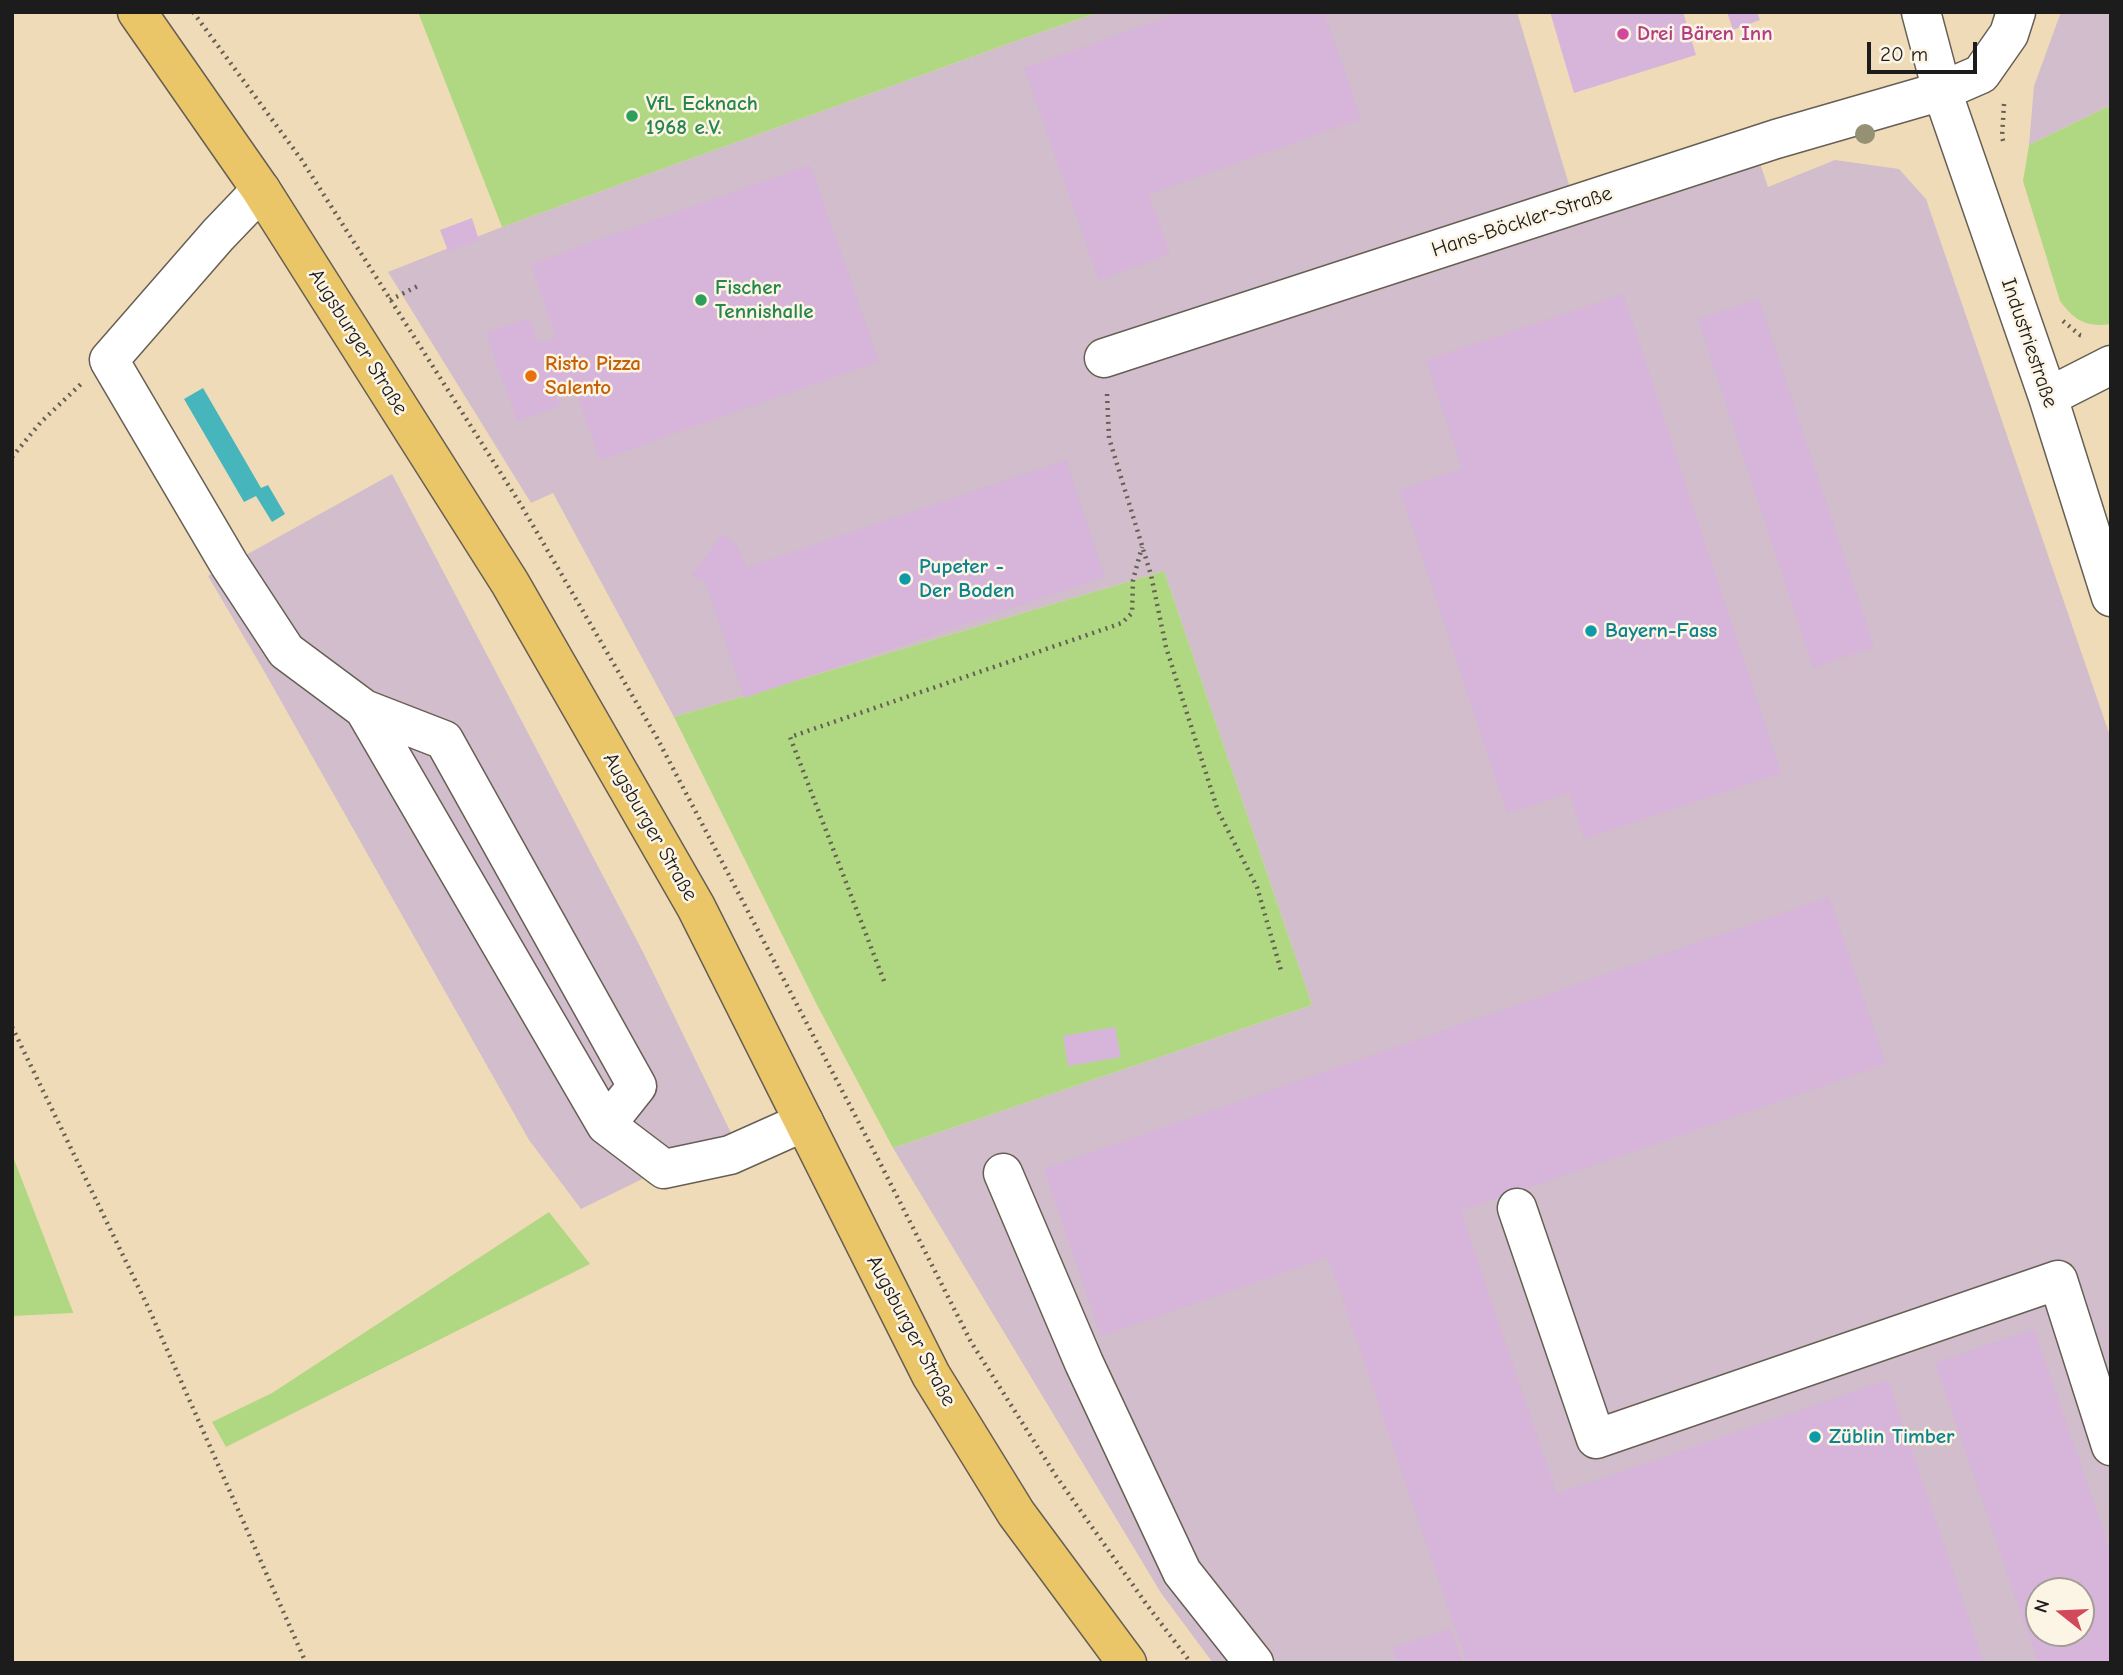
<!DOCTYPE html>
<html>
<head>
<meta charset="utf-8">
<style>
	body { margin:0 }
	#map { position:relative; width:2123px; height:1675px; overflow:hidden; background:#f0dbb9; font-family:"Comic Neue",sans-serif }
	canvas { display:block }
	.frame { position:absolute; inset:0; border:14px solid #1c1c1c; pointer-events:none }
	.north { position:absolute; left:2025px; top:1577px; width:70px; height:70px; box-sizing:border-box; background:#fcf5e5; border:2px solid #a29e95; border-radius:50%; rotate:288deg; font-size:19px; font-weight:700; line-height:28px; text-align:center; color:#1c1c1c }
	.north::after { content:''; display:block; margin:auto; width:24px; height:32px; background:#d1495b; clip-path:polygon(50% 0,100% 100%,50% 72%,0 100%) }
	.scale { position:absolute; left:1867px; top:42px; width:110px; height:32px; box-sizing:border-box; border:4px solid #1c1c1c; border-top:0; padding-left:9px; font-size:21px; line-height:24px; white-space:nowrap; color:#1c1c1c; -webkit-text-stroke:5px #fcf5e5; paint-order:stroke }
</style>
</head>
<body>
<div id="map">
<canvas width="2123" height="1675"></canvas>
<div class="frame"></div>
<div class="north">N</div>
<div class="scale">20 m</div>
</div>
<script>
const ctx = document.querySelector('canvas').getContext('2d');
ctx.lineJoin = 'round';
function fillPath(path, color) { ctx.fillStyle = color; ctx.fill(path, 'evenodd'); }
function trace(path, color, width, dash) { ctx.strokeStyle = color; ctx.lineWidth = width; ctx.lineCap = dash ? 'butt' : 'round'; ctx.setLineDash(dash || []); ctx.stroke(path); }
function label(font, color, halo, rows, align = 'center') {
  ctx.font = font + ' "Comic Neue",sans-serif'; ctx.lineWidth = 5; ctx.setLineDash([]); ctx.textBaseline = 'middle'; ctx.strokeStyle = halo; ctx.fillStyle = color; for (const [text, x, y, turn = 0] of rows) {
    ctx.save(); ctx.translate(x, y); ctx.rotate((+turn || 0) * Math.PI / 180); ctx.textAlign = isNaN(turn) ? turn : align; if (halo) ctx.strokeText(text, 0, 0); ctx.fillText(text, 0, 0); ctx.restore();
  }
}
const industrial = new Path2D(`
	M 1100,12 L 1517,12 L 1570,188 L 1748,128 L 1768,187 L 1835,160 L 1899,169 L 1926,199 L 2111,739 L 2111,1663 L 1213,1663 L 1161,1593 L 893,1148 L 1312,1005 L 1164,571 L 674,717 L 553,493 L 531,503 L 388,272 L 502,227 L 1024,38 ZM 2039,1591 L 2081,1591 L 2081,1633 L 2039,1633 Z
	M 2061,12 L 2111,12 L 2111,105 L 2029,145 L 2034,86 Z
	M 392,474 L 643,952 L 732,1135 L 581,1209 L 529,1140 L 264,671 L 208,576 Z`);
const green = new Path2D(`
	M 418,12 L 1100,12 L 1024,38 L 502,227 Z
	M 2111,105 L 2111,324 C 2086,328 2074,320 2060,301 L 2023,181 L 2029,145 Z
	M 1164,571 L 1312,1005 L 893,1148 L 817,1005 L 674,717 Z
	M 12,1154 L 73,1312 L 73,1313 L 12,1316 Z
	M 549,1212 L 590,1264 L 226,1447 L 212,1422 L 272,1393 Z`);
const water = new Path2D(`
	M 203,388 L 261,488 L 268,485 L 285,514 L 272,522 L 256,496 L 244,502 L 184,399 Z`);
const building = new Path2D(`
	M 1182,12 L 1324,12 L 1361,119 L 1149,194 L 1170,254 L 1099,280 L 1024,68 Z
	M 1550,12 L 1683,12 L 1696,55 L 1574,93 Z
	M 1727,12 L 1757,12 L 1760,20 L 1733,30 Z
	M 810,165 L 879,361 L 600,460 L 574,386 L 555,393 L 560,406 L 517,421 L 486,333 L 529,318 L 538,343 L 556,337 L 531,264 Z
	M 472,218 L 479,240 L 448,251 L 440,230 Z
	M 1623,294 L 1781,773 L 1584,839 L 1569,793 L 1507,813 L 1400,490 L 1462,469 L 1426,360 Z
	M 1759,299 L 1874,647 L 1813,668 L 1698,319 Z
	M 1066,460 L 1105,577 L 744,698 L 705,581 L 692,576 L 722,534 L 736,545 L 744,560 L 746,568 Z
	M 1829,897 L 1886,1064 L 1461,1211 L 1557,1494 L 1888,1380 L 1984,1663 L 1467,1663 L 1328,1257 L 1101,1336 L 1044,1169 Z
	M 1115,1027 L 1121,1057 L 1068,1066 L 1063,1036 Z
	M 2034,1329 L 2111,1553 L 2111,1663 L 2038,1663 L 1935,1363 ZM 2039,1591 L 2081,1591 L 2081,1633 L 2039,1633 Z
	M 1451,1628 L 1463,1663 L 1397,1663 L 1392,1648 Z`);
const path = new Path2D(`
	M 193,12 L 301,159 L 521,505 L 657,738 L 879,1161 L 971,1342 L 1056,1476 L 1147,1605 L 1191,1663
	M 2004,104 L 2002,137 L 2004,144
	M 390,300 L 420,285
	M 2063,321 L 2080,335 L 2084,336
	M 1107,394 L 1109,438 L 1151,575 L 1166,647 L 1218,811 L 1257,887 L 1282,974
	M 12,457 L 41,422 L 81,384
	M 884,981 L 790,737 L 1122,623 L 1132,613 L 1133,580 L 1142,547
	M 12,1027 L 149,1309 L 306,1663`);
const minor = new Path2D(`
	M 1921,12 L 1942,91 L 2048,397 L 2111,597
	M 261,190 L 218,235 L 109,360 L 229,564 L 286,651 L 364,709 L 606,1125 L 664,1169 L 730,1155 L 804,1122
	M 1104,358 L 1776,139 L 1942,91 L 1981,74 L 2009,34 L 2016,12
	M 2048,397 L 2111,365
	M 364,709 L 444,740 L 637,1086 L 606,1125
	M 1003,1173 L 1084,1363 L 1182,1572 L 1254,1663
	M 1517,1208 L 1596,1439 L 2058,1280 L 2111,1446`);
const major = new Path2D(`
	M 137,12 L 261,190 L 510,583 L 696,907 L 931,1375 L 1016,1513 L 1127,1663`);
const trees = [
	[1865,134]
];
const markers = [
	[1623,34,7,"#d1479c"],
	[632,116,7,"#2e9e5b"],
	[701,300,7,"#2e9e5b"],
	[531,376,7,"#e8710a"],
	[905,579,7,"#0f9aa8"],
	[1591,631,7,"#0f9aa8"],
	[1815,1437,7,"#0f9aa8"]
];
const hotelNames = [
	["Drei Bären Inn",1637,34]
];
const leisureNames = [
	["VfL Ecknach",646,104],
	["1968 e.V.",646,128],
	["Fischer",715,288],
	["Tennishalle",715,312]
];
const streetNames = [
	["Hans-Böckler-Straße",1522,222,-18],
	["Augsburger Straße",358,342,58],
	["Industriestraße",2029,343,71],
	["Augsburger Straße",650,827,60],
	["Augsburger Straße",911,1331,62]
];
const foodNames = [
	["Risto Pizza",545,364],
	["Salento",545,388]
];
const cultureNames = [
	["Pupeter -",919,567],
	["Der Boden",919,591],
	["Bayern-Fass",1605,631],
	["Züblin Timber",1829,1437]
];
fillPath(industrial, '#d1bdcb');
fillPath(green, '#b0d882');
fillPath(water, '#46b5bc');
fillPath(building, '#d7b5da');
trace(minor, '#665f53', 41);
trace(major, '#665f53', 41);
trace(path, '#665f53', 4.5, [2, 5]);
trace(minor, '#fff', 38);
trace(major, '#eac669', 38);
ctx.fillStyle = '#949174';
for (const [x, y] of trees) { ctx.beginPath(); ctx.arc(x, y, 10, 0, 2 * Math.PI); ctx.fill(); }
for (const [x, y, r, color] of markers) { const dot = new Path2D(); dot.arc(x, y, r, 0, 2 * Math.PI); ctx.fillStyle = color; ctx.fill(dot); trace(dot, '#fcf5e5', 2.5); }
label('bold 21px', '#b23c85', '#fcf5e5', hotelNames, 'left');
label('bold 21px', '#27864d', '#fcf5e5', leisureNames, 'left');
label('21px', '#1c1c1c', '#fcf5e5', streetNames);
label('bold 21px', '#c56008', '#fcf5e5', foodNames, 'left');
label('bold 21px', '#0d838f', '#fcf5e5', cultureNames, 'left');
</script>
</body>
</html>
